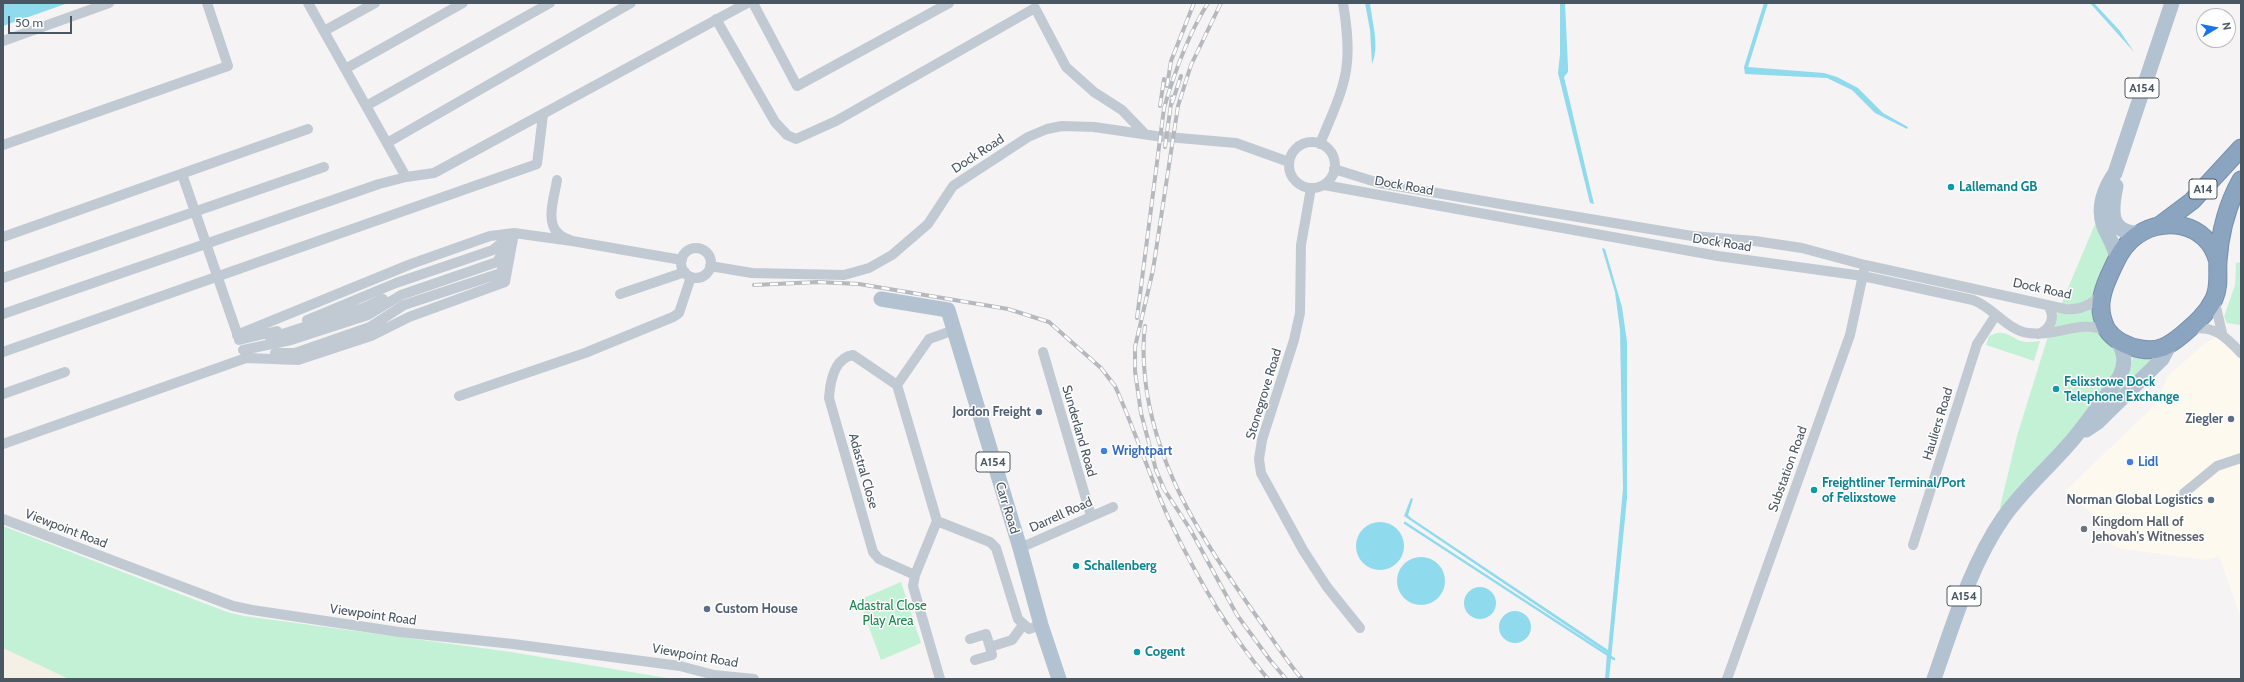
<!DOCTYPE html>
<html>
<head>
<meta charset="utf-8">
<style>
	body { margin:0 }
	#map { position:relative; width:2244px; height:682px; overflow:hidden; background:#f5f3f3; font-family:Cabin,sans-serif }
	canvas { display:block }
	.frame { position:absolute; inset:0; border:4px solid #4a5661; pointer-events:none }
	.north { position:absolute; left:2196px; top:8px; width:40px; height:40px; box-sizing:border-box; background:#fff; border:1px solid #b7bbc0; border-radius:50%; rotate:80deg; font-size:11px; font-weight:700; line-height:16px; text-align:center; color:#4a5661 }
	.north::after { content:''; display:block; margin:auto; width:14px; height:18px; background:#1a73e8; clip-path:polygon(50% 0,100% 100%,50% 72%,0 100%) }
	.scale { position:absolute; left:8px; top:16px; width:64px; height:18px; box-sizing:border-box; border:2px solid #4a5661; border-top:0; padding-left:5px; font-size:12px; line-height:14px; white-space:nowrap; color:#4a5661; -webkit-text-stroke:3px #fff; paint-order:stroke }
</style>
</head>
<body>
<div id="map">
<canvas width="2244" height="682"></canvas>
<div class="frame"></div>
<div class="north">N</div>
<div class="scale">50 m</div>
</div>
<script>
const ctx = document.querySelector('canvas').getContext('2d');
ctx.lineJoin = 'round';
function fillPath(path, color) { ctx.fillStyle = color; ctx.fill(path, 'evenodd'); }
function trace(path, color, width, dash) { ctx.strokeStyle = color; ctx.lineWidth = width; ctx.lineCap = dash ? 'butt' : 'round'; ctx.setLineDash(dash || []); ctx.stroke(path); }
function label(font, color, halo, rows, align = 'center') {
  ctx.font = font + ' Cabin,sans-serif'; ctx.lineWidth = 3; ctx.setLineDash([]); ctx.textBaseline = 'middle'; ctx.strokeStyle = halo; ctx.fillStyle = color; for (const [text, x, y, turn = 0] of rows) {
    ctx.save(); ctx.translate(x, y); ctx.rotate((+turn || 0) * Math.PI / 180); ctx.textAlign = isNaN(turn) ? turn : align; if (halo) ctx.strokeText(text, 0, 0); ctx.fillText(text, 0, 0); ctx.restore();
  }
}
const commercial = new Path2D(`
	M 2222,333 L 2241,353 L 2241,618 L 2219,556 L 2206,560 L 2122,549 L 2106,542 L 2107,526 L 2065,491 L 2157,403 L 2167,377 L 2203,345 Z`);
const green = new Path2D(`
	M 2101,210 L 2113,242 L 2103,291 L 2125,364 L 2005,515 L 2000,507 L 2017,436 L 2049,333 Z
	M 2241,262 L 2241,325 L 2227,323 L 2224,317 L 2235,285 L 2236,263 Z
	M 1997,333 C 2006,332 2010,336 2018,340 C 2025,343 2033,342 2040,341 L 2034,361 L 1986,345 L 1989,336 Z
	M 2133,357 L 2154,359 L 2102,410 L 2130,368 Z
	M 3,526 L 227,612 L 244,616 L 511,652 L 673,679 L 3,679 Z
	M 901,582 L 921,643 L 881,660 L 859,600 Z`);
const sand = new Path2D(`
	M 3,648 L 69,679 L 3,679 Z`);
const water = new Path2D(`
	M 3,3 L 68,3 L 3,26 Z
	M 1365,3 L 1370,3 C 1372,23 1380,45 1372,64 L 1370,30 Z
	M 1560,3 L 1565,3 L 1568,67 L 1568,72 L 1564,77 L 1594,204 L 1590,203 L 1558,73 L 1560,54 Z
	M 1764,3 L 1768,3 L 1748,67 L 1824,73 L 1837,77 L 1858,88 L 1883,113 L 1908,127 L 1907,129 L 1875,113 L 1852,90 L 1827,78 L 1745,74 L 1744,67 Z
	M 2090,3 L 2094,3 L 2120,31 L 2134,52 Z
	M 1602,248 L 1605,249 L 1622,307 L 1627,342 L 1627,498 L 1609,679 L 1605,679 L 1607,653 L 1404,516 L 1411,498 L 1413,499 L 1408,515 L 1411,518 L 1608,650 L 1623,489 L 1620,330 L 1615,292 Z
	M1356 546a24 24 0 1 1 48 0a24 24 0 1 1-48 0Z
	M1397 581a24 24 0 1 1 48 0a24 24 0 1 1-48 0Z
	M1464 603a16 16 0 1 1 32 0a16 16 0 1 1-32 0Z
	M1499 627a16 16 0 1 1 32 0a16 16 0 1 1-32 0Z`);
const stream = new Path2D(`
	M 1405,523 L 1614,659`);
const street = new Path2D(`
	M 308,3 L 406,177 L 434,173 L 747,3
	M 753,3 L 797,86 L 949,3
	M 716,19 L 775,122 L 787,135 L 796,139 L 836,121 L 1035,8 L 1066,67 L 1094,92 L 1122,110 L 1145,134
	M 324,31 L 375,3
	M 3,41 L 109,3
	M 345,69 L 463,3
	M 366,106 L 550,3
	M1289 165a23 23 0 1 1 46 0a23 23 0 1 1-46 0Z
	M 387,143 L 631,3
	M 1320,144 C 1330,118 1345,90 1347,62 C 1349,42 1346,22 1343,3
	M 3,145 L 228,66 L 207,3
	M 1334,169 L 1379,183 L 1518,207 L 1692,236 L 1755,241 L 1802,248 L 1865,265 L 2065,309 C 2080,310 2093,306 2102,292
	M 182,174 L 239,339
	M 557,180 C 555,194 545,222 558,233 C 561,237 568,239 572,241 L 682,260
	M 1324,185 L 1718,256 L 1863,276 L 1973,300 C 1993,307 2007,330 2028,333 C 2059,337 2078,319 2108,331
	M 1311,188 L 1301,245 L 1300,313 L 1294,340 L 1262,440 L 1259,459 L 1261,473 L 1303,550 L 1327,587 L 1360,628
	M 3,237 L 308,129
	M681 263a15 15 0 1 1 30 0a15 15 0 1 1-30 0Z
	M 710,266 L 752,273 L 844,275 L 869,268 L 892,255 L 928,224 L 953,186 L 1028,137 L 1047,129 L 1062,126 L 1094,127 L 1156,136 L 1236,143 L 1289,162
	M 3,278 L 324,167
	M 620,294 L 685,272
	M 2214,298 L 2222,333
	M 3,314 L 379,184 L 406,177
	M 307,320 L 396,283 L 493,250 L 509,237
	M 2190,329 C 2215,325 2226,337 2241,353
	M 2038,334 C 2051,329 2056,317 2048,305
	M 237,335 L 411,264 L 490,236 L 514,233 L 572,241
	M 270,338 L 363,308 L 383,299
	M 239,340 L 277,331
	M 243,350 L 291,340 L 368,315 L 401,295 L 497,262 L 510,240
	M 3,352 L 537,164 L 543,115
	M 1043,352 L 1091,516
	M 275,353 L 295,353 L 370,327 L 404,305 L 501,273 L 504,261
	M 853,355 L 897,385 L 937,521 L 915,575 L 879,559 L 873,552 L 829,398 C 830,383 834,358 853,355 Z
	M 897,385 L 929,339 L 954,330
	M 3,394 L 65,372
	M 459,396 L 585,353 L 673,317 L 679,313 L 691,277
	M 3,444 L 246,358 L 298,360 L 371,336 L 409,317 L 505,282 L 514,233
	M 2184,493 L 2217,466 L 2241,458
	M 3,519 L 233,606 L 252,610 L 399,632 L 513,644 L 680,666 L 714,675 L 754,679
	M 937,521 L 990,542 L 996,548 L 1018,619 L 1029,629 L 1041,625
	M 1913,545 L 1977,344 L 1996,315
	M 1020,548 L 1113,507
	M 915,575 L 913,586 L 940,679
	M 970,639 L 986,634 L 990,647
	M 975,660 L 992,655 L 990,647 L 1012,640 L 1023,625
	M 1727,679 L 1850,335 L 1864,270`);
const primary = new Path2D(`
	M 2116,186 C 2111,210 2108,234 2140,233
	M 2117,259 C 2115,246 2109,238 2104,227 C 2097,208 2104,189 2115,173 L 2172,3
	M 881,299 L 948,310 L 1020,548 L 1041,625 L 1059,679
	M 2086,430 L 2098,422 L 2162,359 L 2169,346
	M 1934,679 C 1953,625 1970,566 2003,518 C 2024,488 2052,465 2075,437 C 2091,417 2106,396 2120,376 C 2127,361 2124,350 2115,337`);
const highway = new Path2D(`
	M 2160,225 L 2192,201 L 2241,148
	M 2218,262 C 2208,221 2160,214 2131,240 C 2120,250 2115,263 2109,276 C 2101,294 2097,309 2106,328 C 2113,340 2128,347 2141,349 C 2158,352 2169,346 2182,335 C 2195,324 2206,315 2214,299 C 2220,286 2217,274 2218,261 C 2220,232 2227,205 2241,180`);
const rail = new Path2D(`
	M 1167,86 L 1171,61 L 1194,3
	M 1172,103 L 1181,76
	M 1160,106 L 1164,79
	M 1165,147 L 1172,97
	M 754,285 L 818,282 L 859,284 L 1008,309 L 1049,322 L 1101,368 L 1115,386 C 1135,430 1149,475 1169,519 C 1196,576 1227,631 1268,679
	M 1137,318 L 1164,108 C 1174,74 1189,33 1208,3
	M 1145,326 C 1142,348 1144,372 1147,393 C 1161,478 1204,541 1252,610 C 1269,633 1284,658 1302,679
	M 1162,486 L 1190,529 L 1237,615 L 1270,660 L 1286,679
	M 1165,491 L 1156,470 L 1141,413 L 1135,371 L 1135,347 L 1153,270 L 1178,106 L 1191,65 L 1221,3`);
const markers = [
	[1951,187,4,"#0f9aa8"],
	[2056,389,4,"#0f9aa8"],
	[1039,412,4,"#5c6f8a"],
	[2231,419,4,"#5c6f8a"],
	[1104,451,4,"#3f7fe0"],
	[2130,462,4,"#3f7fe0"],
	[1814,490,4,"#0f9aa8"],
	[2211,500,4,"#5c6f8a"],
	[2084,529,4,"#6b7280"],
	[1076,566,4,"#0f9aa8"],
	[707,609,4,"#5c6f8a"],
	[1137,652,4,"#0f9aa8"]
];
const shields = [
	[2142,88,34],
	[2203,189,28],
	[993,462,34],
	[1964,596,34]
];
const shieldNames = [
	["A154",2142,88],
	["A14",2203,189],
	["A154",993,462],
	["A154",1964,596]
];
const streetNames = [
	["Dock Road",978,154,-33],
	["Dock Road",1404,186,10],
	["Dock Road",1722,243,9],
	["Dock Road",2042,289,12],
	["Stonegrove Road",1264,394,-73],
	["Hauliers Road",1938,424,-73],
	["Sunderland Road",1079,431,74],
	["Substation Road",1788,469,-70],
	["Adastral Close",863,471,74],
	["Carr Road",1007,508,73],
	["Darrell Road",1061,515,-24],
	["Viewpoint Road",66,529,21],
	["Viewpoint Road",373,615,8],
	["Viewpoint Road",695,656,10]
];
const cultureNames = [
	["Lallemand GB",1959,187],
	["Felixstowe Dock",2064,382],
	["Telephone Exchange",2064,397],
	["Freightliner Terminal/Port",1822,483],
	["of Felixstowe",1822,498],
	["Schallenberg",1084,566],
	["Cogent",1145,652]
];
const serviceNames = [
	["Jordon Freight",1031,412],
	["Ziegler",2223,419],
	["Norman Global Logistics",2203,500],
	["Custom House",715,609,"left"]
];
const shopNames = [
	["Wrightpart",1112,451],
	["Lidl",2138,462]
];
const worshipNames = [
	["Kingdom Hall of",2092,522],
	["Jehovah's Witnesses",2092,537]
];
const parkNames = [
	["Adastral Close",888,606],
	["Play Area",888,621]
];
fillPath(commercial, '#fdf9ef');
fillPath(green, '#c3f1d5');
fillPath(sand, '#f5f0e5');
fillPath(water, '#90daee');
trace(stream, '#90daee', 2.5);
trace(highway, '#7690ad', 19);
trace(street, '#c1cad2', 10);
trace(primary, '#b3c2d1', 15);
trace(highway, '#8ba5c1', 17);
trace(rail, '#b5b8bd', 4);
trace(rail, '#fff', 2.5, [8]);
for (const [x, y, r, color] of markers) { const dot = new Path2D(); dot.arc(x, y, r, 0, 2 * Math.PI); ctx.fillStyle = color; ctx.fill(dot); trace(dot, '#fff', 1.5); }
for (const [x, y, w] of shields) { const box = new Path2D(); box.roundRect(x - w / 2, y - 10, w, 20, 3); ctx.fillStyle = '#fff'; ctx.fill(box); trace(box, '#4a5661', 1); }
label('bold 12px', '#4a5661', null, shieldNames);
label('13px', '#4a5661', '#fff', streetNames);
label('bold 13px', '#0d838f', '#fff', cultureNames, 'left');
label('bold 13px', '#4e5e75', '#fff', serviceNames, 'right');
label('bold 13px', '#366cbe', '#fff', shopNames, 'left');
label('bold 13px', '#5b616d', '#fff', worshipNames, 'left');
label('13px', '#17864f', '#fff', parkNames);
</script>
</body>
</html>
